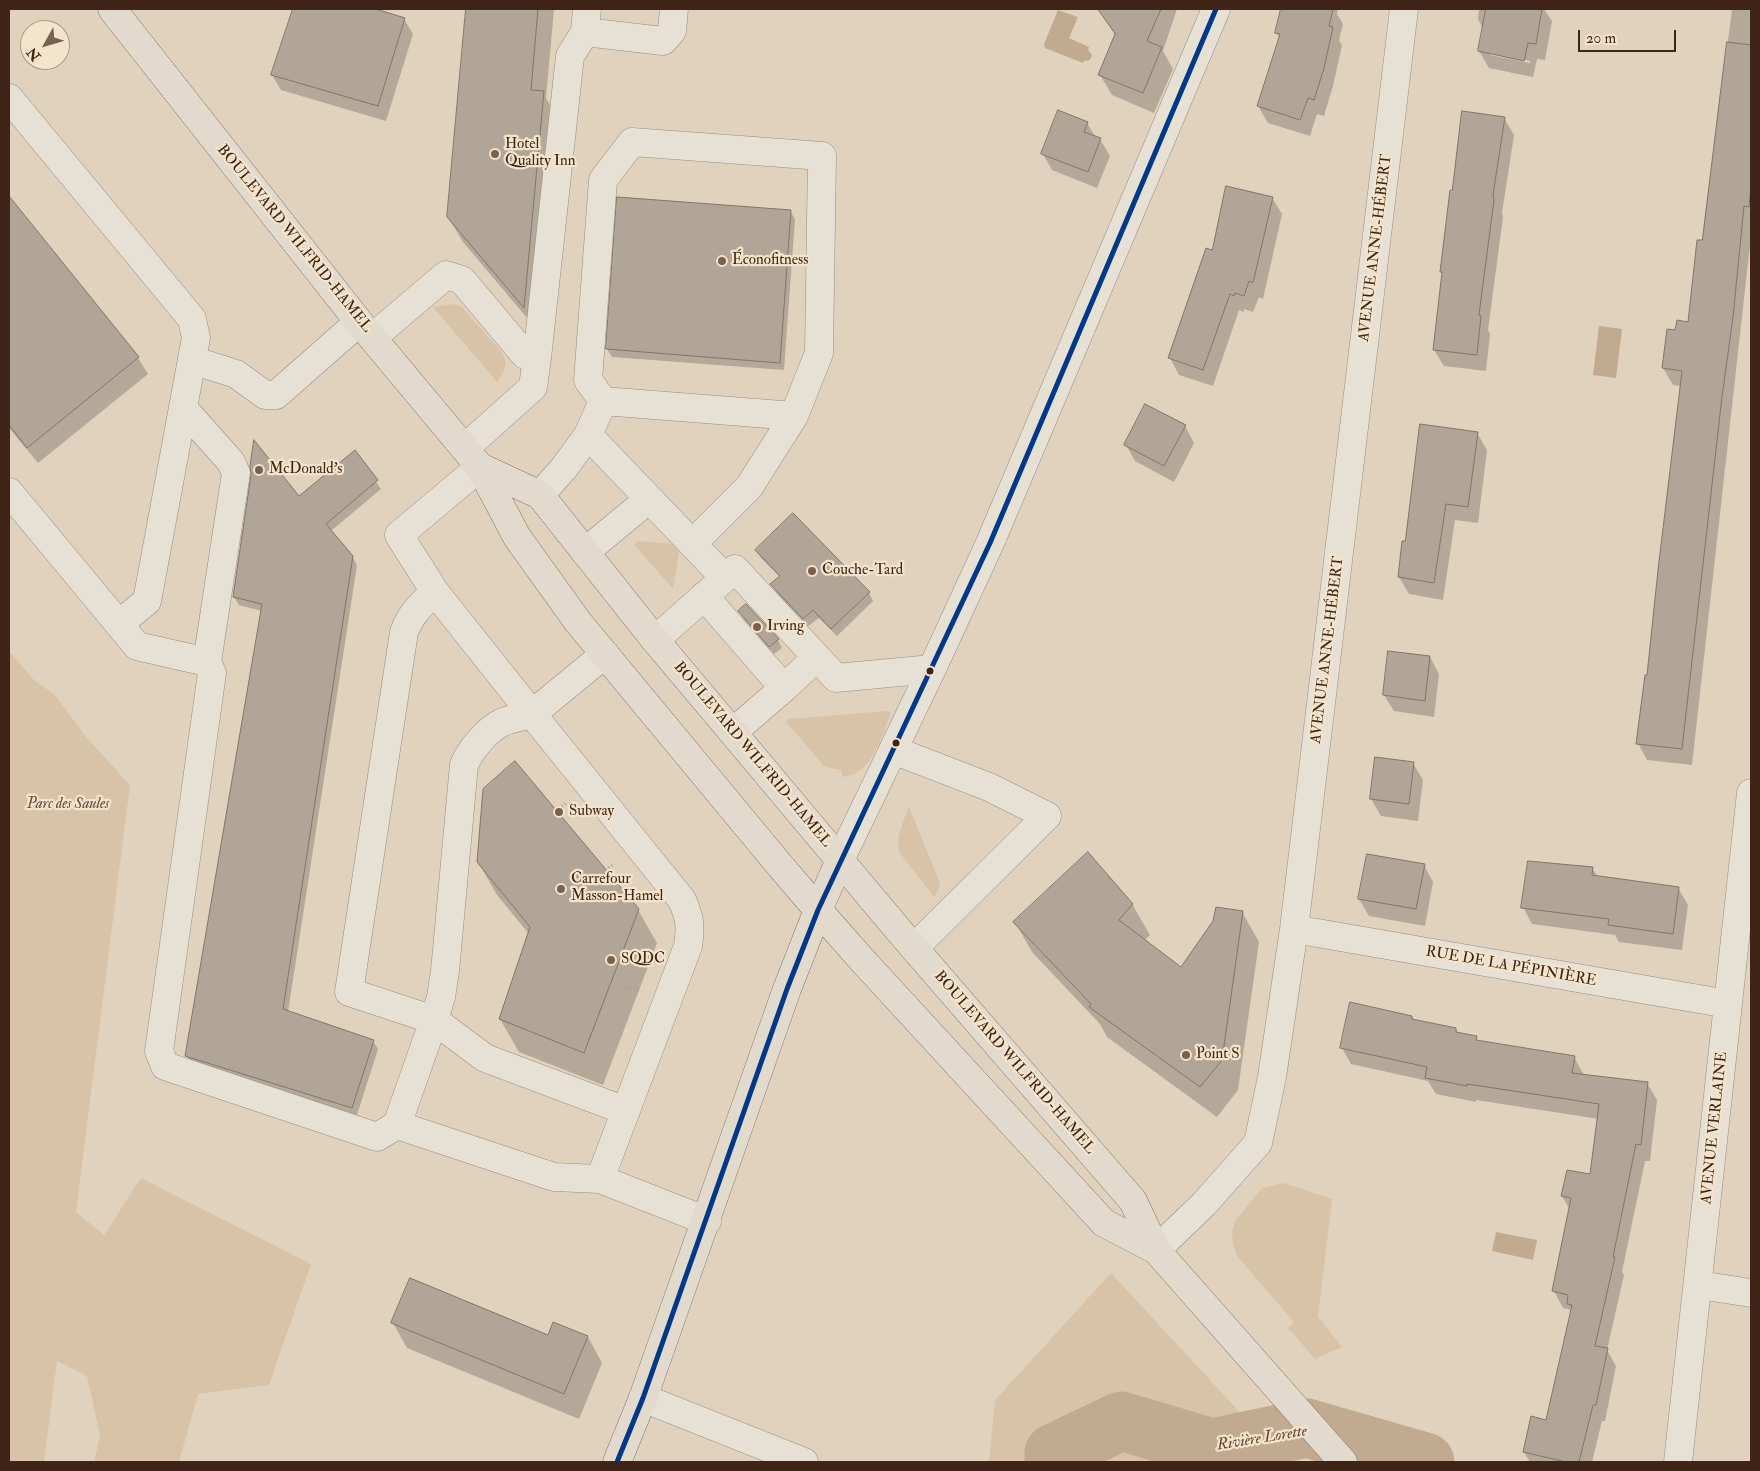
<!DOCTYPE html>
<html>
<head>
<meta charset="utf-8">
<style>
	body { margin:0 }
	#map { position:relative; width:1760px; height:1471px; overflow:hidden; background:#e1d2be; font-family:"IM FELL Double Pica",serif }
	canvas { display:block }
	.frame { position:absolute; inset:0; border:10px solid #3f2417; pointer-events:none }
	.north { position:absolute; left:20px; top:20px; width:50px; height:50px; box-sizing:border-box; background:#f5e4cc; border:1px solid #ac9784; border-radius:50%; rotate:231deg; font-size:14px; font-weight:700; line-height:20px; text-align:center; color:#3f2417 }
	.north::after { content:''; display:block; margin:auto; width:18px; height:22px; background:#786151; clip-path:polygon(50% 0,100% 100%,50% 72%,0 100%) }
	.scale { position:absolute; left:1578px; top:30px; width:98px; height:22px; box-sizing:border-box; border:2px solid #3f2417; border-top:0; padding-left:6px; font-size:15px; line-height:18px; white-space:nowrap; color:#3f2417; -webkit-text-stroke:4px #f5e4cc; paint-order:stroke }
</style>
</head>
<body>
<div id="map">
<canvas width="1760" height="1471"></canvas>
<div class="frame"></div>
<div class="north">N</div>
<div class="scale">20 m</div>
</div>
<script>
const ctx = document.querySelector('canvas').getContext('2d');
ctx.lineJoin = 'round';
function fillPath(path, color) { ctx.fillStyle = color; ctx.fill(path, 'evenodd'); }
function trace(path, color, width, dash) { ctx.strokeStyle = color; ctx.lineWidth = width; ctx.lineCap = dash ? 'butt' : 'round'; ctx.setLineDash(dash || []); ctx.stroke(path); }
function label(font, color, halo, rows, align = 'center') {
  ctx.font = font + ' "IM FELL Double Pica",serif'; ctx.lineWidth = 4.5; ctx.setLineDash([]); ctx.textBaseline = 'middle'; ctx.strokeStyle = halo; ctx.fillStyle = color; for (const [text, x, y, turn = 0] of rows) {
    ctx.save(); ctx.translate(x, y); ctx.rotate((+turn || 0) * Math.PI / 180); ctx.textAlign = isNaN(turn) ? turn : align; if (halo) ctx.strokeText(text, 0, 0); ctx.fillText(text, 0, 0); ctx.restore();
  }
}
const green = new Path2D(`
	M 454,304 L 461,306 L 503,354 C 508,367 505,371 497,382 L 433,307 Z
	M 638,541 L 673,544 L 679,552 L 673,589 L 634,544 Z
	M 9,651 L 34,680 L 55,695 L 87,738 L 130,785 L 76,1212 L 104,1235 L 141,1178 L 311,1264 L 269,1385 L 198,1394 L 179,1462 L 94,1462 L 100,1436 L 87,1376 L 57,1361 L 44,1462 L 9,1462 Z
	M 886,711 L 891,713 C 881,737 873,773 843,777 L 841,770 L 825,767 L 786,722 L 789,719 Z
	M 909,807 L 940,883 L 938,891 L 934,897 L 899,852 C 896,836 903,822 909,807 Z
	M 1284,1183 L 1332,1199 L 1318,1317 L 1342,1347 L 1315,1359 L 1288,1328 L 1294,1322 L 1237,1256 L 1233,1245 L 1232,1231 L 1235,1221 L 1262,1188 Z
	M 1111,1273 L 1286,1462 L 989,1462 L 995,1400 Z`);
const water = new Path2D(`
	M 1058,10 L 1078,17 L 1069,38 L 1089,47 L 1088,50 L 1092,55 L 1090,60 L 1084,61 L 1083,63 L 1045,48 L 1044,44 Z
	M 1599,326 L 1622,329 L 1616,378 L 1593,375 Z
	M 1496,1232 L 1537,1240 L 1533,1260 L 1492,1251 Z`);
const shadow = new Path2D(`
	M 294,9 L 372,9 L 404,19 L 413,34 L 386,121 L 281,90 L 272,75 Z
	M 467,9 L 554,9 L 546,98 L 557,117 L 538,331 L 463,242 L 448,217 Z
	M 1098,9 L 1177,9 L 1163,51 L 1173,69 L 1154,113 L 1112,95 L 1100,75 L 1116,36 Z
	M 1282,9 L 1338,9 L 1337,14 L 1343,24 L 1339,40 L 1342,45 L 1333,86 L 1324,116 L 1317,114 L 1310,136 L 1268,123 L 1258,106 L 1280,38 L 1276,33 Z
	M 1479,9 L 1544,9 L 1552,21 L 1545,60 L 1537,59 L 1533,77 L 1489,68 L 1479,51 L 1483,29 L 1478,19 ZM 1490,52 L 1530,61 L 1530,63 L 1490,55 Z
	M 1731,9 L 1751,9 L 1751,236 L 1692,765 L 1647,760 L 1638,743 L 1648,677 L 1681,386 L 1673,385 L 1663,368 L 1676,331 L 1690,323 L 1704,242 L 1719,104 L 1732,11 Z
	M 1059,112 L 1087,123 L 1096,138 L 1100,139 L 1110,156 L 1097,188 L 1052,170 L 1043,154 Z
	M 1504,118 L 1514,135 L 1502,213 L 1503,217 L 1488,330 L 1490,334 L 1486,371 L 1444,366 L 1434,350 L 1443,275 L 1441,272 L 1453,192 Z
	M 9,198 L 138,358 L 148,374 L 38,463 L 9,428 Z
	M 1272,198 L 1282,214 L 1263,299 L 1259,297 L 1253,312 L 1244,309 L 1244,312 L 1239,310 L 1213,386 L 1179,375 L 1170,358 L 1213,252 Z
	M 790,211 L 795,219 L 784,370 L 612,357 L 607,349 Z
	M 1185,426 L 1194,443 L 1174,482 L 1135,461 L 1126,445 Z
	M 1477,433 L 1487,450 L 1478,523 L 1455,520 L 1443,600 L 1409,594 L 1399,577 L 1406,543 Z
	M 355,452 L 381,489 L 331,531 L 352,556 L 357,565 L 288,1012 L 373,1041 L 378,1049 L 357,1115 L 191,1064 L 187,1056 L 262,611 L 239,605 L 234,597 L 299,498 Z
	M 757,550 L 869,593 L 873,601 L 837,636 L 819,618 L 808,626 L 776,592 L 772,584 L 780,577 L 761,558 Z
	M 739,611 L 778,640 L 782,648 L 774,654 L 744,619 Z
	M 1430,657 L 1439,674 L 1434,717 L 1394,711 L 1384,695 Z
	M 1413,763 L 1423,780 L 1418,821 L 1381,816 L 1371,799 Z
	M 478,862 L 638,910 L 657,943 L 603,1085 L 519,1052 L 500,1019 L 529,934 L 497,895 Z
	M 1424,865 L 1433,882 L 1425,926 L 1369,916 L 1359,899 Z
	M 1592,868 L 1598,877 L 1678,888 L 1688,905 L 1682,950 L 1619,942 L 1615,935 L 1532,924 L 1523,907 Z
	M 1132,904 L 1150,935 L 1144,941 L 1181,969 L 1242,912 L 1259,942 L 1238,1090 L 1217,1117 L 1107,1037 L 1100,1024 L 1032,952 L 1015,922 Z
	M 1412,1017 L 1414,1021 L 1456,1029 L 1458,1033 L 1476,1037 L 1479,1042 L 1574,1057 L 1584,1075 L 1647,1083 L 1657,1100 L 1650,1161 L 1645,1161 L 1622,1272 L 1624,1275 L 1607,1350 L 1616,1366 L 1605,1421 L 1602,1421 L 1592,1462 L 1530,1462 L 1524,1452 L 1547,1421 L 1572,1310 L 1563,1308 L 1554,1291 L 1570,1210 L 1562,1196 L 1591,1176 L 1599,1119 L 1476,1100 L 1476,1102 L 1436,1094 L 1428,1081 L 1351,1064 L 1342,1048 Z
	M 393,1323 L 549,1337 L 554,1324 L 588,1337 L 602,1363 L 579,1419 L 407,1348 Z`);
const river = new Path2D(`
	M 1054,1462 L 1054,1453 L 1121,1421 L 1212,1448 L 1307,1428 L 1425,1462`);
const building = new Path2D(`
	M 293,9 L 376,9 L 405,18 L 378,106 L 271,75 Z
	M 466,9 L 538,9 L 531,90 L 544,91 L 524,308 L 447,217 Z
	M 1098,9 L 1161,9 L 1147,41 L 1162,47 L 1143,93 L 1098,75 L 1115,34 Z
	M 1281,9 L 1333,9 L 1329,26 L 1333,27 L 1324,68 L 1314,100 L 1308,98 L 1300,120 L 1257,106 L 1280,34 L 1275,33 Z
	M 1486,9 L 1542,9 L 1536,44 L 1528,43 L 1524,61 L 1478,51 Z
	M 1727,42 L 1751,45 L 1751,185 L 1749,207 L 1744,206 L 1733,317 L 1722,397 L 1682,749 L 1636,744 L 1645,675 L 1647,675 L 1658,570 L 1682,371 L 1662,368 L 1667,329 L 1675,330 L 1677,320 L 1688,322 L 1697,240 L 1702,240 Z
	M 1058,110 L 1088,122 L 1084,132 L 1101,138 L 1088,172 L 1041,154 Z
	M 1462,111 L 1505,117 L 1493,195 L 1494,200 L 1479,315 L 1481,316 L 1477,355 L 1433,350 L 1442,272 L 1440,272 L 1450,190 L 1452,190 Z
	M 1226,186 L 1273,197 L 1253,283 L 1249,281 L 1244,296 L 1235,293 L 1234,296 L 1230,294 L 1203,370 L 1168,358 L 1206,248 L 1212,250 Z
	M 9,196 L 139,357 L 27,448 L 9,425 Z
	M 617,197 L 791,210 L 780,363 L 606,349 Z
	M 1145,404 L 1186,425 L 1164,466 L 1124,445 Z
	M 1420,424 L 1478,432 L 1468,507 L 1446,504 L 1434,583 L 1398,577 L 1402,541 L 1405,541 Z
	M 254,440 L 299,496 L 355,450 L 378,480 L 326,524 L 353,556 L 283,1009 L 374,1040 L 352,1108 L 185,1056 L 262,604 L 233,597 L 251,475 L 250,466 Z
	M 793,513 L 870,592 L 831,629 L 813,610 L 803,619 L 770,584 L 780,576 L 755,550 Z
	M 746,604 L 779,639 L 769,647 L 738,611 Z
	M 1388,651 L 1430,656 L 1425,701 L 1383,695 Z
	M 1375,757 L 1414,762 L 1409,804 L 1370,799 Z
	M 515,761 L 639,909 L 584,1053 L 499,1019 L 530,927 L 477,862 L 483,789 Z
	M 1088,852 L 1133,904 L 1119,920 L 1181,967 L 1213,921 L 1216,907 L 1243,911 L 1222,1060 L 1200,1087 L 1089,1007 L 1091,1004 L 1013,922 Z
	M 1367,854 L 1425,864 L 1416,909 L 1358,899 Z
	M 1528,861 L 1593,867 L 1592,875 L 1679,887 L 1673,934 L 1608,925 L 1609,919 L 1521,908 Z
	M 1350,1002 L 1412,1016 L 1412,1019 L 1456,1028 L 1456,1032 L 1477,1036 L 1476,1040 L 1575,1056 L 1572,1073 L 1648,1082 L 1641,1145 L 1636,1144 L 1613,1257 L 1615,1257 L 1595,1346 L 1608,1348 L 1596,1405 L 1593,1405 L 1579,1462 L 1566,1462 L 1523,1452 L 1531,1416 L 1546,1420 L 1572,1305 L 1567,1304 L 1568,1295 L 1552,1291 L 1571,1198 L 1561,1196 L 1567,1170 L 1590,1174 L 1599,1104 L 1467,1084 L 1467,1086 L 1425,1078 L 1427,1067 L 1340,1048 Z
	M 410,1278 L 548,1335 L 553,1322 L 588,1336 L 564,1394 L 391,1323 Z`);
const path = new Path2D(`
	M 556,810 L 566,803
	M 606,870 L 614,864
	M 610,986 L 639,990`);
const minor = new Path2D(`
	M 585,32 L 663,41 L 672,31 L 674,9
	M 9,98 L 192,319 L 196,338 L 147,601 L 119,624
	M 373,337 L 446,275 L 462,280 L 525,355 L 537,358 L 533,387 L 465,448
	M 537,358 L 570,56 L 585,32 L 587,9
	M 192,360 L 236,374 L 265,395 L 276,395 L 359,322
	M 603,401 L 588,380 L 603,180 L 632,142 L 822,156 L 819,353 L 794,416 L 603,401 L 588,435 L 725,578
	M 183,408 L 231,462 L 236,473 L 207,662
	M 480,467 L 399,535 L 435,592 L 532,714 C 523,717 510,718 501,723 C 487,730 470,750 464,765 L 445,971 L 441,997 L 434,1020 L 397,1125 L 554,1177 L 600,1179
	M 9,492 L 137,646 L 207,662 L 212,673 L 159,1051 L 165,1066 L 377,1137 L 397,1125
	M 540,495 L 564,468 L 588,435
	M 692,544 L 749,487 L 794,416
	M 585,552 L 649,499
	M 435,592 C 421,604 411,614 404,632 L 349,992 L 434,1020 L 485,1058 L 626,1111
	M 704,596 L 784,688
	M 655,640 L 735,569 L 836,678 L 932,669
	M 605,654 L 532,714 L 682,900 C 690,918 691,927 688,946 L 600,1179 L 707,1221
	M 733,732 L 784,688 L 816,658
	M 893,750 L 989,787 L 1047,816 L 914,948
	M 840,860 L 932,669 L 990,543 L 1216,9
	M 1294,929 L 1728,1004
	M 1156,1250 L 1204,1204 L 1258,1143 L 1272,1077 L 1294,929 L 1404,9
	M 1699,1285 L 1751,1293
	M 643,1398 L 804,1462
	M 1678,1462 L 1751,793`);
const major = new Path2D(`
	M 112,9 L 359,322 L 480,467 L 517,537 L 578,622 L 777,862 L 818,910 L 863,961 L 1104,1223 L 1156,1250
	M 480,467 L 540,495 L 655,640 L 901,933 L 1133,1201 L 1156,1250 L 1343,1462
	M 617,1462 L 643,1398 L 787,989 L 818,910 L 840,860`);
const bus1 = new Path2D(`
	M 617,1462 L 643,1398 L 787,989 L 818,910 L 990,543 L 1216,9`);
const markers = [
	[495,154,5,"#786151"],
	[722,261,5,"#786151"],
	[259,470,5,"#786151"],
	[812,571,5,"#786151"],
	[757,627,5,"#786151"],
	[930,671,4.5,"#3f2417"],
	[896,743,4.5,"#3f2417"],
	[559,812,5,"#786151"],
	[561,889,5,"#786151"],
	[611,960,5,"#786151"],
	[1186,1055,5,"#786151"]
];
const poiNames = [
	["Hotel",505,145],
	["Quality Inn",505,162],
	["Éconofitness",732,261],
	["McDonald's",269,470],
	["Couche-Tard",822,571],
	["Irving",767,627],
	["Subway",569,812],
	["Carrefour",571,880],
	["Masson-Hamel",571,897],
	["SQDC",621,960],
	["Point S",1196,1055]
];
const streetNames = [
	["BOULEVARD WILFRID-HAMEL",294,239,51],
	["AVENUE ANNE-HÉBERT",1376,248,-83],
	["AVENUE ANNE-HÉBERT",1328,650,-83],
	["BOULEVARD WILFRID-HAMEL",752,755,50],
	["RUE DE LA PÉPINIÈRE",1511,967,10],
	["BOULEVARD WILFRID-HAMEL",1014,1063,49],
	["AVENUE VERLAINE",1715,1128,-84]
];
const parkNames = [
	["Parc des Saules",68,805]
];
const waterNames = [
	["Rivière Lorette",1262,1439,-9]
];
fillPath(green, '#d8c3a8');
fillPath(water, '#c1aa90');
fillPath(shadow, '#0003');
trace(river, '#c1aa90', 59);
fillPath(building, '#b1a598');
trace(building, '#817569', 1);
trace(minor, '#988c7f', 29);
trace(major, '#817569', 29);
trace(path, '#a9a198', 3, [1, 2.5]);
trace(minor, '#e7e0d5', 28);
trace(major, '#e3dace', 28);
trace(bus1, '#013888', 5);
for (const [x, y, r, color] of markers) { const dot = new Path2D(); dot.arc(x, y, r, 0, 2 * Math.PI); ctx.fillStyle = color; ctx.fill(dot); trace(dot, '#f5e4cc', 2); }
label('15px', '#3f2417', '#f5e4cc', poiNames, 'left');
label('15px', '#3f2417', '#f5e4cc', streetNames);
label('italic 15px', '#644937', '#f5e4cc', parkNames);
label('italic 16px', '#624735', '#f5e4cc', waterNames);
</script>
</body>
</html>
